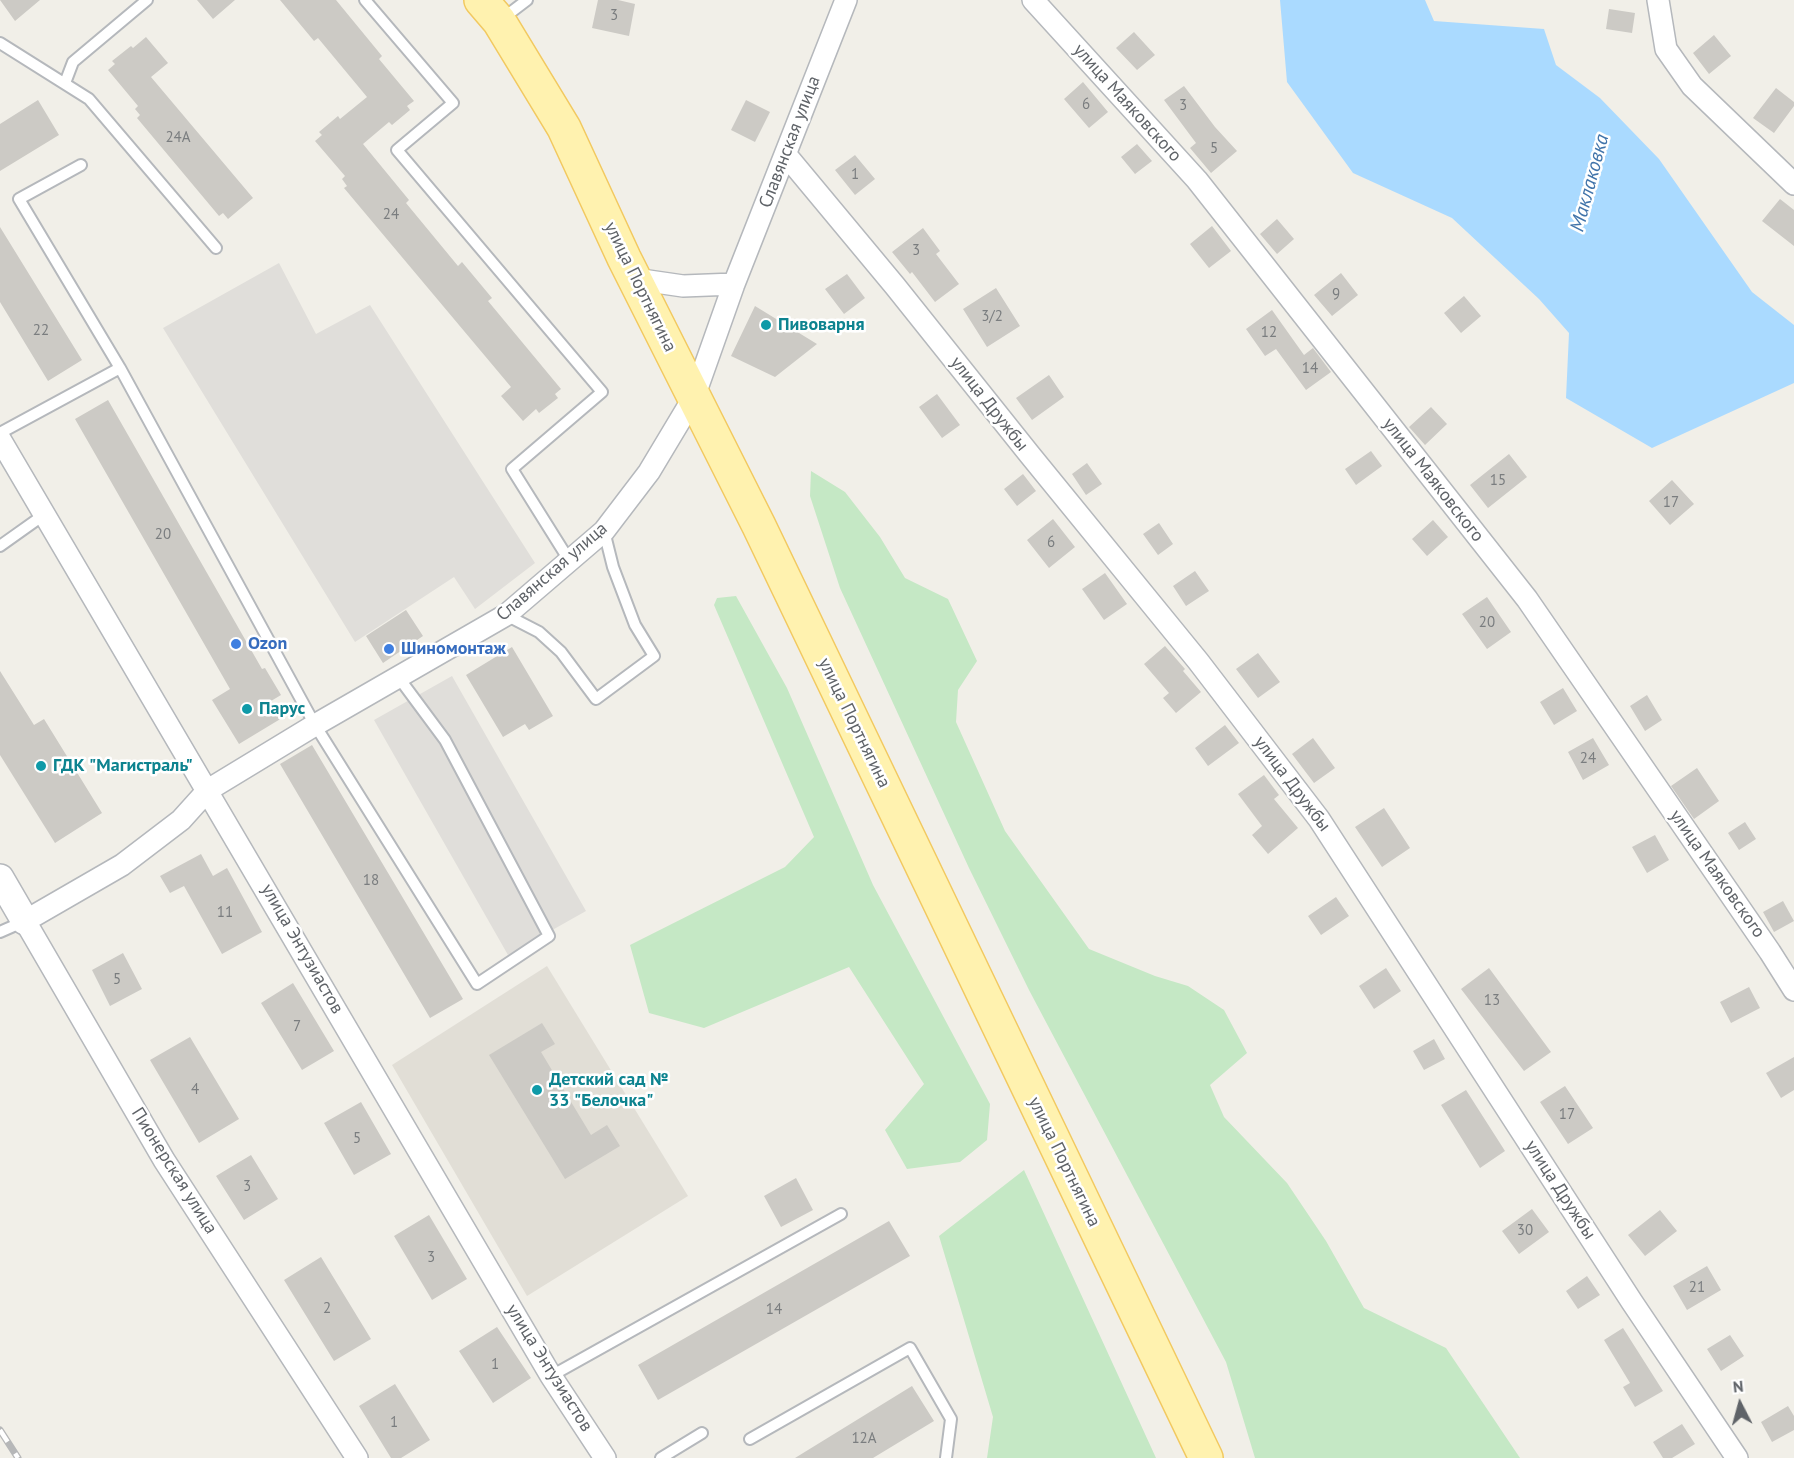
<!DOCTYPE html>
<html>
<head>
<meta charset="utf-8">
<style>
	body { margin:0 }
	#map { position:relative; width:1794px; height:1458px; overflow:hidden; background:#f1efe8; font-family:"PT Sans",sans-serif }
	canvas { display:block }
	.north { position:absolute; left:1710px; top:1374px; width:60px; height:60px; -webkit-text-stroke:4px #fff; paint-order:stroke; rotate:354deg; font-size:16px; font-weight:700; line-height:24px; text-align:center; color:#5f6368 }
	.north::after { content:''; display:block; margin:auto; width:21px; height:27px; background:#5f6368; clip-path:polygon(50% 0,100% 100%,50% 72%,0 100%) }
</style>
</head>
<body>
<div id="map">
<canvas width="1794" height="1458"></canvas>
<div class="north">N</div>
</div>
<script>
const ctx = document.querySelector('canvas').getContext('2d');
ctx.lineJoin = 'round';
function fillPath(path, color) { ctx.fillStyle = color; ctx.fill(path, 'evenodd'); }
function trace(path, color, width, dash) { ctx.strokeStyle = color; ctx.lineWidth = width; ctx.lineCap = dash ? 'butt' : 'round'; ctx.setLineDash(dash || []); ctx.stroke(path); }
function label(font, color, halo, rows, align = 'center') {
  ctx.font = font + ' "PT Sans",sans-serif'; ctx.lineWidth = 5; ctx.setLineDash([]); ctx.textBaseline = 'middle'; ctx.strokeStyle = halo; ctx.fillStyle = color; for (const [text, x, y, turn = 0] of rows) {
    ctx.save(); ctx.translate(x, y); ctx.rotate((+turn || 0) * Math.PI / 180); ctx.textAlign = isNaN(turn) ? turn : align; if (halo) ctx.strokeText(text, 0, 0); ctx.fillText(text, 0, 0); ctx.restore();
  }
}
const industrial = new Path2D(`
	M 279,263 L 316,334 L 370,305 L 535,563 L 475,609 L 454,577 L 355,642 L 163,328 Z
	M 452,676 L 586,911 L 508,955 L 374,720 Z`);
const education = new Path2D(`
	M 547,966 L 688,1196 L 527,1296 L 392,1065 Z`);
const green = new Path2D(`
	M 811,471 L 845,492 L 880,537 L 905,578 L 948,599 L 977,661 L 958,690 L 956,722 L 1005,831 L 1089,949 L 1155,976 L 1188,986 L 1224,1010 L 1247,1053 L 1210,1085 L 1224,1117 L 1287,1183 L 1326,1241 L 1364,1308 L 1446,1348 L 1520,1458 L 1255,1458 L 1226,1362 L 1029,990 L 969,868 L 840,588 L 810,496 Z
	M 736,596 L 787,688 L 873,885 L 990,1104 L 987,1140 L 960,1162 L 907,1169 L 885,1130 L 924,1084 L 849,967 L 704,1028 L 649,1013 L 630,945 L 785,867 L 814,837 L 714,605 L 717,598 Z
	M 1024,1170 L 1156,1458 L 987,1458 L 993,1417 L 939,1236 Z`);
const water = new Path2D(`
	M 1280,0 L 1425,0 L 1434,21 L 1544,29 L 1556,65 L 1600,98 L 1659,159 L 1752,292 L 1794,325 L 1794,383 L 1652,448 L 1566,398 L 1569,333 L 1539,299 L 1452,218 L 1353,173 L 1287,82 Z`);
const building = new Path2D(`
	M 0,0 L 40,0 L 15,21 Z
	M 197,0 L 235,0 L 213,19 Z
	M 280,0 L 336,0 L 382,56 L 379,59 L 414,101 L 407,106 L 410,110 L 392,125 L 389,122 L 363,144 L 409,200 L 406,203 L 458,266 L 462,262 L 492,298 L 488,301 L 561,389 L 555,394 L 558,398 L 539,413 L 536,409 L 523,421 L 501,396 L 511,387 L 344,188 L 347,186 L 342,179 L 345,176 L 315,141 L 322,135 L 319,132 L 338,116 L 340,119 L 367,97 L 318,38 L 314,41 Z
	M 598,0 L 618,0 L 635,4 L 629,36 L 592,28 Z
	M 1609,9 L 1635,13 L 1632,33 L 1606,29 Z
	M 1134,32 L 1155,55 L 1137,70 L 1116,48 Z
	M 1714,35 L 1731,56 L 1709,74 L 1693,53 Z
	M 146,37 L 168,63 L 151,77 L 253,198 L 228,219 L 223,213 L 219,216 L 137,118 L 140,115 L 135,109 L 138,106 L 108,70 L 115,64 L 112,61 L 131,46 L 133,48 Z
	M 1083,82 L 1108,112 L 1089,128 L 1064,99 Z
	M 1184,86 L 1215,127 L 1237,151 L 1211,173 L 1190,148 L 1196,143 L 1164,100 Z
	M 1776,88 L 1794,102 L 1794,106 L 1774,133 L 1753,118 Z
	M 38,100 L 59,135 L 0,171 L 0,124 Z
	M 746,100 L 770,112 L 755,142 L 731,130 Z
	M 1137,144 L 1152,161 L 1135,174 L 1121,157 Z
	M 855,155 L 875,179 L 855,195 L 835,170 Z
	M 1780,199 L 1794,210 L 1794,246 L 1762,221 Z
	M 1277,219 L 1294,239 L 1277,254 L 1260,234 Z
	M 1212,226 L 1231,251 L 1209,268 L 1190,244 Z
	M 0,227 L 82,360 L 48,381 L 0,302 Z
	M 923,228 L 940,251 L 936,254 L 959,284 L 935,302 L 912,272 L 910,274 L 892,252 Z
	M 1341,273 L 1358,295 L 1332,316 L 1314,295 Z
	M 847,274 L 865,298 L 844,314 L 825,289 Z
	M 996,288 L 1020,326 L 987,347 L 963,309 Z
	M 1464,296 L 1481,316 L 1461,333 L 1444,313 Z
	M 755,306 L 817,344 L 775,377 L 731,356 Z
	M 1272,310 L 1304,355 L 1313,348 L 1331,372 L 1306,390 L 1276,349 L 1265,356 L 1246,329 Z
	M 1049,375 L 1064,397 L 1032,420 L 1016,398 Z
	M 937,394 L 960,425 L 942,438 L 919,407 Z
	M 108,400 L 262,669 L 265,668 L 281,695 L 271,701 L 282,718 L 239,744 L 212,700 L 230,689 L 75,419 Z
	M 1431,407 L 1447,424 L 1425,445 L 1409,427 Z
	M 1371,451 L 1382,466 L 1356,485 L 1345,469 Z
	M 1509,454 L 1527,477 L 1488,508 L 1470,485 Z
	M 1087,463 L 1102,484 L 1086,495 L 1072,474 Z
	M 1023,474 L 1036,491 L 1017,506 L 1004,489 Z
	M 1672,480 L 1694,504 L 1670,525 L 1649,501 Z
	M 1053,519 L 1075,547 L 1049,568 L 1027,540 Z
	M 1433,520 L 1448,537 L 1427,556 L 1412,539 Z
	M 1159,523 L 1173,544 L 1158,555 L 1143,534 Z
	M 1195,571 L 1209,591 L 1186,606 L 1173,586 Z
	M 1105,573 L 1127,604 L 1104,620 L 1082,589 Z
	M 1487,597 L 1511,632 L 1487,649 L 1462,614 Z
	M 406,610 L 423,636 L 383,663 L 366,636 Z
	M 1165,646 L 1185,669 L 1183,671 L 1201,692 L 1176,713 L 1163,698 L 1169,693 L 1144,664 Z
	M 512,647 L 553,716 L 529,730 L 525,724 L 503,737 L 466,675 Z
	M 1258,653 L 1280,682 L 1258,698 L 1236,669 Z
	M 0,671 L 34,725 L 44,719 L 102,813 L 55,843 L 0,755 Z
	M 1563,688 L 1577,711 L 1554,725 L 1540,702 Z
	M 1647,695 L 1662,720 L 1645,731 L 1630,706 Z
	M 1225,725 L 1239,743 L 1208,766 L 1195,748 Z
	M 1313,738 L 1335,768 L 1314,783 L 1292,754 Z
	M 1593,738 L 1609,765 L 1583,780 L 1568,752 Z
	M 312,745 L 463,999 L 430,1018 L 280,764 Z
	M 1697,768 L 1719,801 L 1694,819 L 1671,786 Z
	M 1264,775 L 1279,795 L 1274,799 L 1298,828 L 1268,854 L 1252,835 L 1262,826 L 1238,794 Z
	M 1384,808 L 1410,848 L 1382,867 L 1355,827 Z
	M 1745,822 L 1756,839 L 1739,850 L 1728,833 Z
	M 1655,835 L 1669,860 L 1647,873 L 1632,847 Z
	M 201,854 L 213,876 L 227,868 L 262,932 L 222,954 L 184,886 L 170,893 L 160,876 Z
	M 1336,897 L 1349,916 L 1321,935 L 1308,916 Z
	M 1783,901 L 1794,921 L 1774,932 L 1763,912 Z
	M 123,953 L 142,989 L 110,1006 L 92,970 Z
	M 1386,968 L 1401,991 L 1374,1009 L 1359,986 Z
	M 1489,968 L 1551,1052 L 1524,1071 L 1461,989 Z
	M 293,983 L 334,1051 L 302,1070 L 261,1003 Z
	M 1749,987 L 1760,1008 L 1731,1023 L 1720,1002 Z
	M 542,1023 L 555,1044 L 541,1052 L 591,1135 L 607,1125 L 620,1146 L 565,1179 L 489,1055 Z
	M 190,1037 L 239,1119 L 199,1143 L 150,1060 Z
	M 1434,1039 L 1445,1059 L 1424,1070 L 1413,1051 Z
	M 1794,1057 L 1794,1090 L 1781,1098 L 1766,1073 Z
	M 1565,1086 L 1593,1128 L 1568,1144 L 1540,1102 Z
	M 1466,1090 L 1505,1151 L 1480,1168 L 1441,1105 Z
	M 361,1102 L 391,1154 L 354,1175 L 324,1123 Z
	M 251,1155 L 278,1199 L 244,1220 L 216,1176 Z
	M 796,1178 L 813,1210 L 781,1227 L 764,1196 Z
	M 1532,1209 L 1549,1232 L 1519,1254 L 1502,1231 Z
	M 1660,1210 L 1677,1231 L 1645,1256 L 1628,1235 Z
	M 429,1215 L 467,1279 L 432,1300 L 394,1236 Z
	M 889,1221 L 910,1256 L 658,1400 L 638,1365 Z
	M 321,1257 L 371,1339 L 334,1361 L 284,1280 Z
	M 1707,1266 L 1721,1290 L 1687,1310 L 1673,1286 Z
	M 1587,1276 L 1600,1295 L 1578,1309 L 1566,1291 Z
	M 497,1327 L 531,1378 L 493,1403 L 459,1351 Z
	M 1623,1328 L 1663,1391 L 1635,1407 L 1623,1387 L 1630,1383 L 1604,1340 Z
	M 1730,1335 L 1744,1356 L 1721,1371 L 1707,1349 Z
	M 395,1384 L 430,1440 L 401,1458 L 391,1458 L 359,1406 Z
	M 912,1386 L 934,1421 L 873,1458 L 795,1458 Z
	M 1788,1406 L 1794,1416 L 1794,1430 L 1772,1442 L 1761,1422 Z
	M 1682,1424 L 1695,1444 L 1672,1458 L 1663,1458 L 1653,1442 Z`);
const service = new Path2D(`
	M 365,0 L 453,103 L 397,150 L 602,392 L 512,469 L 569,560
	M 502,19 L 527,0
	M 0,43 L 89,99 L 216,248
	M 65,83 L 73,62 L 147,0
	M 81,165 L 19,199 L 120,368 L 315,725 L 477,984 L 549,936 L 445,740 L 399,678
	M 0,433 L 120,368
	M 0,546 L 45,514
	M 506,615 L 539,632 L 561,652 L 596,699 L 654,656 L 635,625 L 613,567 L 604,531
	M 0,932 L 25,921
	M 551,1376 L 841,1214
	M 750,1439 L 910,1348 L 951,1419 L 946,1458
	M 661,1458 L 702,1433`);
const minor = new Path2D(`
	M 1033,0 L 1197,180 L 1527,599 L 1770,952 L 1794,990
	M 1658,0 L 1666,49 L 1692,86 L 1794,184
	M 786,155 L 895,286 L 1030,455 L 1198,661 L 1319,819 L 1632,1302 L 1737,1458
	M 635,279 L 683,286 L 734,284
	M 0,439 L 551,1376 L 605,1458
	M 357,1458 L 164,1160 L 25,921 L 122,865 L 181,820 L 208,790 L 315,725 L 506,615 L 604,531 L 649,472 L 694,397 L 734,284 L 846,0`);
const tertiary = new Path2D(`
	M 0,878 L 25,921`);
const primary = new Path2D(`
	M 481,0 L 499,21 L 564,128 L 624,258 L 759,526 L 1206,1458`);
const rail = new Path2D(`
	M 0,1430 L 18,1458`);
const markers = [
	[766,325,6,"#0f9aa8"],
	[236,644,6,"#3f7fe0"],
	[389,649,6,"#3f7fe0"],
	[247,709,6,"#0f9aa8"],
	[41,766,6,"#0f9aa8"],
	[537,1090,6,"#0f9aa8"]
];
const numberNames = [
	["3",614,16],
	["6",1086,105],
	["3",1183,106],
	["24А",178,138],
	["5",1214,149],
	["1",855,175],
	["24",391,215],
	["3",916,251],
	["9",1336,295],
	["3/2",992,317],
	["22",41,331],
	["12",1269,333],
	["14",1310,369],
	["15",1498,481],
	["17",1671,503],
	["20",163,535],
	["6",1051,543],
	["20",1487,623],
	["24",1588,759],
	["18",371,881],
	["11",225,913],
	["5",117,980],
	["13",1492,1001],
	["7",297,1027],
	["4",195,1090],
	["17",1567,1115],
	["5",357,1139],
	["3",247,1187],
	["30",1525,1231],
	["3",431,1258],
	["21",1697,1288],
	["2",327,1309],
	["14",774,1310],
	["1",495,1365],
	["1",394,1423],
	["12А",864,1439]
];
const streetNames = [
	["улица Маяковского",1127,103,48],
	["Славянская улица",790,142,-69],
	["улица Портнягина",640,287,64],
	["улица Дружбы",989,404,52],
	["улица Маяковского",1433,480,52],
	["Славянская улица",552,572,-41],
	["улица Портнягина",854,723,64],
	["улица Дружбы",1292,784,53],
	["улица Маяковского",1717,874,55],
	["улица Энтузиастов",302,949,60],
	["улица Портнягина",1064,1162,64],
	["Пионерская улица",174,1171,58],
	["улица Дружбы",1560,1190,57],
	["улица Энтузиастов",549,1368,58]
];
const cultureNames = [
	["Пивоварня",778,325],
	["Парус",259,709],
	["ГДК \"Магистраль\"",53,766],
	["Детский сад №",549,1080],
	["33 \"Белочка\"",549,1101]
];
const shopNames = [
	["Ozon",248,644],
	["Шиномонтаж",401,649]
];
const waterNames = [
	["Маклаковка",1590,183,-75]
];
fillPath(industrial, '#e0deda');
fillPath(education, '#e1ded6');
fillPath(green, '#c5e8c5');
fillPath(water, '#aadaff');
fillPath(building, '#cccac5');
trace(service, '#b5b8bc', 14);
trace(minor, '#b5b8bc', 24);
trace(tertiary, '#b5b8bc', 30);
trace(primary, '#f2c960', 36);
trace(service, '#fff', 10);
trace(minor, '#fff', 21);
trace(tertiary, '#fff', 27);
trace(primary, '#fff2af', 33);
trace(rail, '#b6b7b8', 7);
trace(rail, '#fff', 4.5, [14]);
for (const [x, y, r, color] of markers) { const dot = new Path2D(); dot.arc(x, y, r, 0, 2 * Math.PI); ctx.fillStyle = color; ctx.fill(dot); trace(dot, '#fff', 2); }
label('15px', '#7a7d7f', null, numberNames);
label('18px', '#5f6368', '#fff', streetNames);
label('bold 18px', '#0d838f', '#fff', cultureNames, 'left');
label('bold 18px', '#366cbe', '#fff', shopNames, 'left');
label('italic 20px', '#4174aa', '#fff', waterNames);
</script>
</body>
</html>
